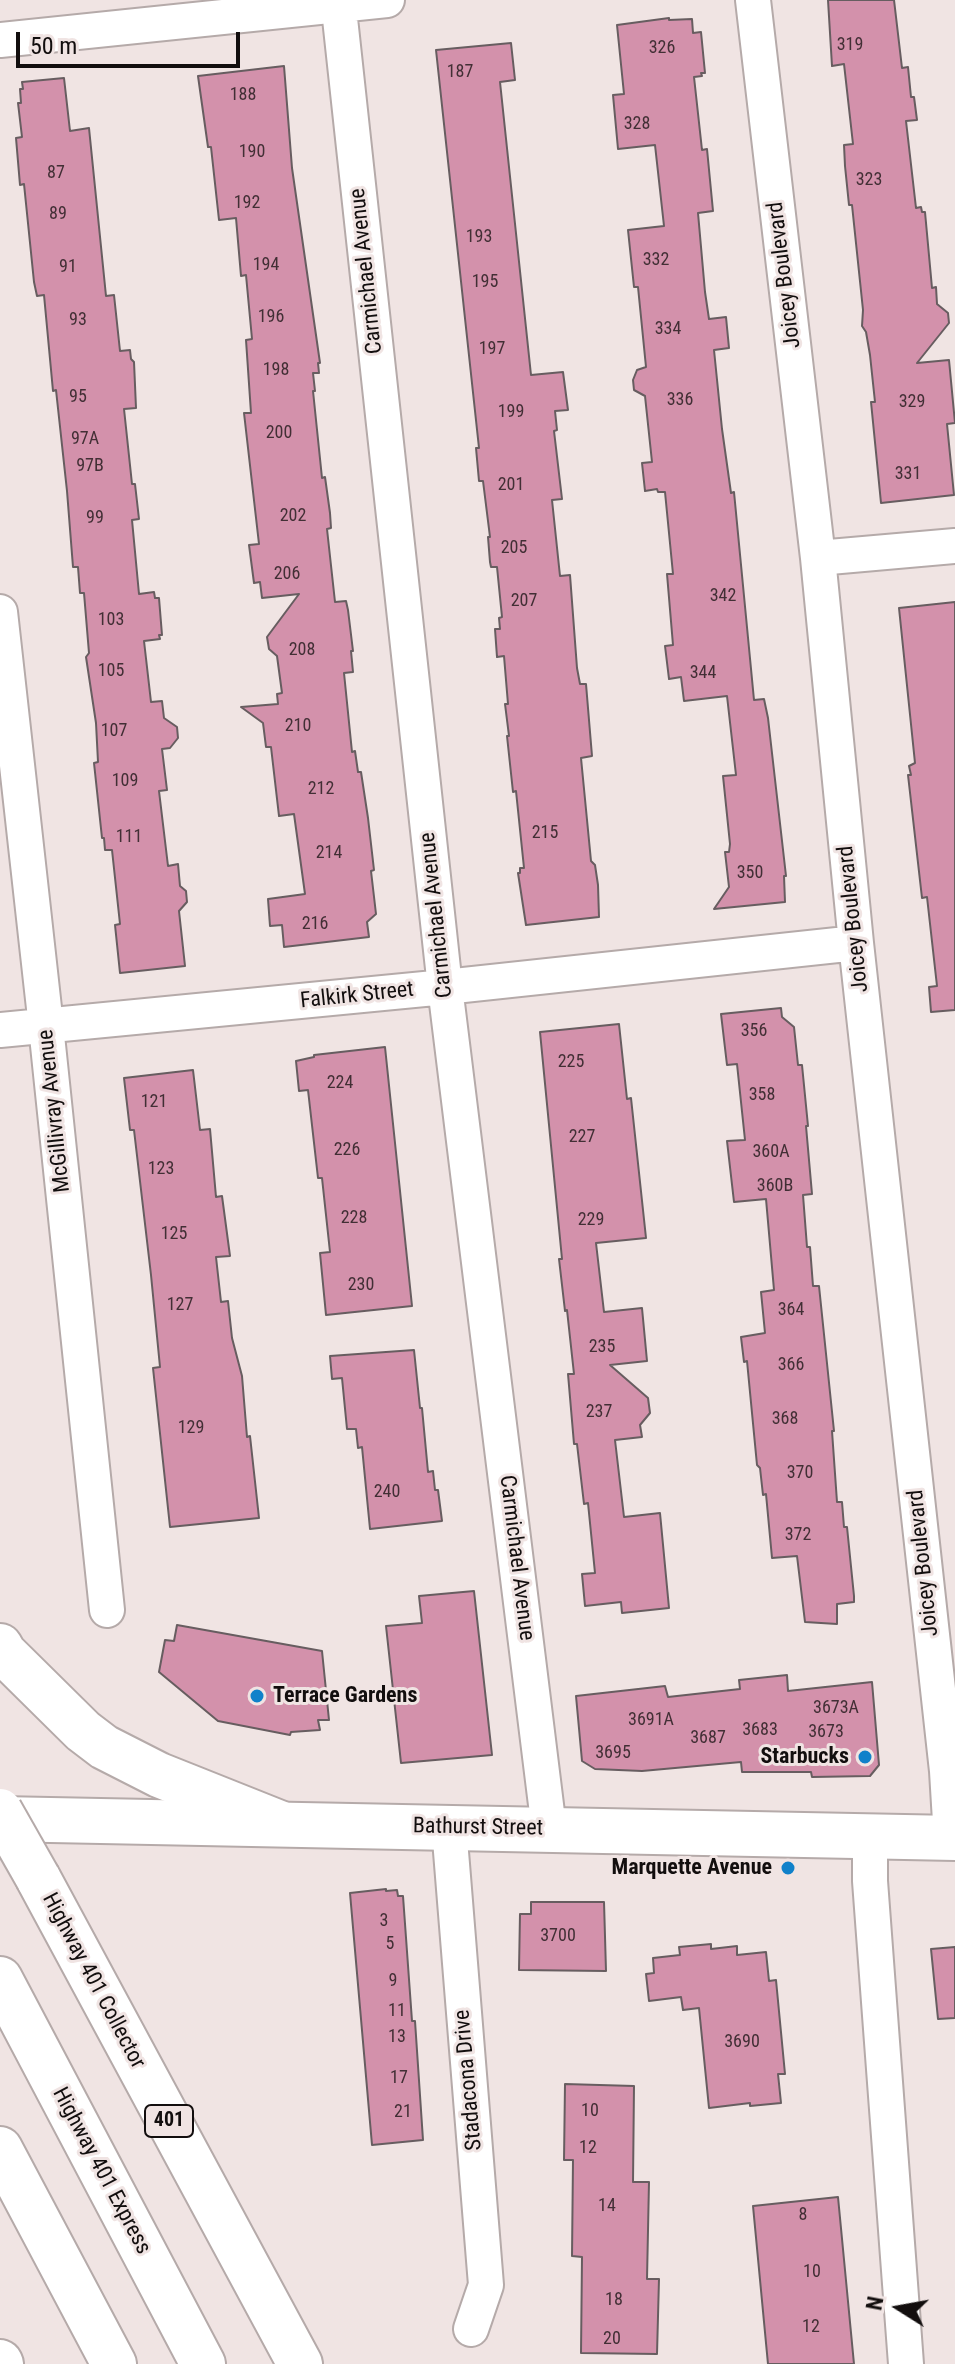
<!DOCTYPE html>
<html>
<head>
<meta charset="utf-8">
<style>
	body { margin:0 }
	#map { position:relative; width:955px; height:2364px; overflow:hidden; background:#f0e4e3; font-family:"Roboto Condensed",sans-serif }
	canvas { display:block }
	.north { position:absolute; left:859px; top:2268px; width:80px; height:80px; -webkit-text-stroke:6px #f0e4e3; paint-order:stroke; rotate:281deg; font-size:22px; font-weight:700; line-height:32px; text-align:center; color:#120e0e }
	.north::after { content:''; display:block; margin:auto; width:28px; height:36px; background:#120e0e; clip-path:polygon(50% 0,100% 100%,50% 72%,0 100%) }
	.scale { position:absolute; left:16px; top:32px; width:224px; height:36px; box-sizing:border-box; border:4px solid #120e0e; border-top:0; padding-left:10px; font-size:24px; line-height:28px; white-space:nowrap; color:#120e0e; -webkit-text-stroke:6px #f0e4e3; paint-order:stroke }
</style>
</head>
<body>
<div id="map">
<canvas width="955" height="2364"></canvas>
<div class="north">N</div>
<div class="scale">50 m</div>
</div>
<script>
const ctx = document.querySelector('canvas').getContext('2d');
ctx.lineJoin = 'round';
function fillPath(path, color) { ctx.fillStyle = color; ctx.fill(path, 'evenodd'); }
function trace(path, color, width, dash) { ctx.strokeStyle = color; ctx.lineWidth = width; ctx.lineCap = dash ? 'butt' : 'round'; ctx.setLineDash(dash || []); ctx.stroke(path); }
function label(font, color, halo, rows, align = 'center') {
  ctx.font = font + ' "Roboto Condensed",sans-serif'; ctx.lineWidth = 6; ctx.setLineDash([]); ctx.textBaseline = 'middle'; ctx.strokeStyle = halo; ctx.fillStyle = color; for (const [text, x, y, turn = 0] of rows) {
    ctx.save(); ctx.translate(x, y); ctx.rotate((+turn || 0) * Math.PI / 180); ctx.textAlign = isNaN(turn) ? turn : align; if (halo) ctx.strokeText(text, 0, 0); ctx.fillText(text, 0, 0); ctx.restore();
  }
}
const building = new Path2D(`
	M 828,0 L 894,0 L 902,68 L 908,67 L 911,97 L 914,97 L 917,120 L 906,121 L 916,208 L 921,207 L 922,212 L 925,212 L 932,288 L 936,287 L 937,304 L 948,313 L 949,323 L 917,363 L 949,360 L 955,423 L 947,424 L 954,495 L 881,503 L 871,402 L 875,402 L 870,355 L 866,332 L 862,326 L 863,310 L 852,205 L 849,205 L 845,166 L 844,145 L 853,144 L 844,64 L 832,66 Z
	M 669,18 L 669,20 L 692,19 L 693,33 L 701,32 L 705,73 L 701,73 L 702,76 L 694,77 L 702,150 L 707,149 L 713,211 L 698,213 L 705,292 L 709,319 L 726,317 L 729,348 L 714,350 L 722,429 L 731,493 L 734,492 L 754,700 L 764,699 L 768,718 L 786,876 L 784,876 L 785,902 L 714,909 L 729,887 L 725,852 L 729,852 L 730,844 L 723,776 L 736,775 L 727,696 L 684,701 L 681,677 L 669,679 L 665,646 L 673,645 L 667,574 L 673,574 L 665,492 L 658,492 L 657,489 L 645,491 L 642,463 L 652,462 L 645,396 L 634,390 L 633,380 L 637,370 L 646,367 L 638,287 L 634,287 L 628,230 L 664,226 L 655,145 L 618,149 L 613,95 L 624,94 L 617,25 Z
	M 511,43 L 515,80 L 500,82 L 531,375 L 563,372 L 568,410 L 555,411 L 557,430 L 554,431 L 562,499 L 552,500 L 560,576 L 570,575 L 577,668 L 580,684 L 586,684 L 592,756 L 581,758 L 591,861 L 595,865 L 598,885 L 599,917 L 526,925 L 518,873 L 520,873 L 520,868 L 524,868 L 516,791 L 513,792 L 507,736 L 509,736 L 505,704 L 508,704 L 504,656 L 497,657 L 495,629 L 500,629 L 499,618 L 502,617 L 497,567 L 491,567 L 490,562 L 488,537 L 490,537 L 483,481 L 479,481 L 476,448 L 479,448 L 436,50 Z
	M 284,66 L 292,168 L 320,363 L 318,363 L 319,373 L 313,373 L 315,391 L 313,391 L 322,478 L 325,477 L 330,513 L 331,528 L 327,529 L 335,602 L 346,601 L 348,610 L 353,651 L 351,651 L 353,672 L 344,673 L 352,752 L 355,751 L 358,772 L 361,772 L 368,818 L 374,870 L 371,871 L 376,914 L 367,922 L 369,937 L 284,947 L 282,925 L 270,926 L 268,899 L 305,894 L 294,814 L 279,816 L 271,747 L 266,747 L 263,723 L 241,707 L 278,704 L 277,694 L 282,693 L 277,656 L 269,649 L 267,637 L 299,594 L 262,598 L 260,582 L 254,583 L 249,545 L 259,544 L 244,413 L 251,413 L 246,340 L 252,339 L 246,275 L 241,276 L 236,218 L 219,220 L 211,147 L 208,147 L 198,76 Z
	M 64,78 L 70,131 L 89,128 L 106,296 L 114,295 L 120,351 L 130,350 L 131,359 L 134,362 L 136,408 L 124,409 L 132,484 L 135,484 L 139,519 L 132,520 L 139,594 L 154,592 L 155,598 L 159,598 L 162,635 L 159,635 L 160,639 L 144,641 L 151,702 L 162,701 L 164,718 L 177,727 L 178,738 L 170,748 L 162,749 L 167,790 L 159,791 L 168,866 L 178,864 L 180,886 L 186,891 L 187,902 L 179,911 L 185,966 L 120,973 L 115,925 L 120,924 L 112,850 L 105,850 L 104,838 L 102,838 L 94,763 L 98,762 L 96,723 L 86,657 L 89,653 L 84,593 L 80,593 L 78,567 L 73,567 L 67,491 L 56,390 L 53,391 L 44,295 L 37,296 L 34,282 L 24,184 L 20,185 L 16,138 L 22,137 L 18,103 L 21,103 L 20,89 L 23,89 L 22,82 Z
	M 955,602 L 955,1010 L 931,1012 L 929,987 L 937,986 L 927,897 L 922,898 L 908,775 L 911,775 L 909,766 L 915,763 L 899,608 Z
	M 781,1008 L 782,1017 L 794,1027 L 798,1065 L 802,1065 L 808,1126 L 806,1126 L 812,1194 L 803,1195 L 807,1247 L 810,1247 L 813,1286 L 819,1286 L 834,1431 L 832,1431 L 837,1502 L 842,1502 L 844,1527 L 847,1527 L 854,1596 L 854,1602 L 837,1604 L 837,1624 L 805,1622 L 797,1556 L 772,1558 L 766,1494 L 763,1495 L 760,1468 L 757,1465 L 747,1361 L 744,1362 L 741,1337 L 765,1333 L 761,1292 L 774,1290 L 766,1199 L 734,1202 L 727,1141 L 745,1140 L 737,1064 L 727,1065 L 721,1014 Z
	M 619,1024 L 627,1099 L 631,1098 L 646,1238 L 596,1243 L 604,1312 L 642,1308 L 647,1361 L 610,1365 L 648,1398 L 650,1413 L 640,1425 L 642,1437 L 615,1440 L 624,1517 L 660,1513 L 669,1608 L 622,1613 L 621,1602 L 585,1606 L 582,1574 L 595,1573 L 588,1503 L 584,1504 L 577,1444 L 574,1444 L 568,1374 L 574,1374 L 567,1310 L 565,1311 L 559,1259 L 562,1259 L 540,1032 Z
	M 385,1047 L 412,1306 L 326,1315 L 320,1253 L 330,1252 L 322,1178 L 318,1178 L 308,1090 L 299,1091 L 296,1061 L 314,1057 L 314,1055 Z
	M 193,1070 L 200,1130 L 210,1129 L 216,1197 L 222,1196 L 230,1256 L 216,1257 L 221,1302 L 228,1301 L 232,1338 L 242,1376 L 247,1437 L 250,1436 L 259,1518 L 170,1527 L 153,1368 L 160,1367 L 151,1275 L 134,1130 L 130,1130 L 124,1078 Z
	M 414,1350 L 420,1408 L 422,1408 L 428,1472 L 433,1471 L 435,1490 L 438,1490 L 442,1521 L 370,1529 L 362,1447 L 358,1448 L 356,1429 L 347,1429 L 342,1378 L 332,1379 L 330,1356 Z
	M 474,1591 L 492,1755 L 401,1763 L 386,1626 L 422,1623 L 419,1596 Z
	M 177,1625 L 322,1651 L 329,1720 L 318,1720 L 320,1730 L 291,1732 L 290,1735 L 218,1721 L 159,1672 L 165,1640 L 174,1641 Z
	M 787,1675 L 788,1691 L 872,1682 L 879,1765 L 870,1776 L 812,1777 L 811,1772 L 742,1772 L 741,1762 L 642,1771 L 595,1769 L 582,1761 L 576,1696 L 665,1686 L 668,1697 L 740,1689 L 739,1680 Z
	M 386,1889 L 386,1891 L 397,1890 L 398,1896 L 403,1896 L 412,2021 L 415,2021 L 423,2140 L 372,2145 L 350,1893 Z
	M 531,1902 L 604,1902 L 606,1971 L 519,1970 L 520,1914 L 531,1914 Z
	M 711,1944 L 711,1949 L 737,1946 L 737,1955 L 766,1952 L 769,1981 L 776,1980 L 785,2074 L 778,2074 L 781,2103 L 750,2106 L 750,2103 L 709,2108 L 699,2008 L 683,2010 L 681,1997 L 649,2001 L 646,1974 L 654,1973 L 653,1958 L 680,1955 L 679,1947 Z
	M 955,1947 L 955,2018 L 938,2019 L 931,1949 Z
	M 565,2084 L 634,2086 L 633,2182 L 649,2182 L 647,2279 L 659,2279 L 657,2354 L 581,2353 L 582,2257 L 572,2256 L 573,2160 L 564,2160 Z
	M 838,2197 L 854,2364 L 768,2364 L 753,2206 Z`);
const minor = new Path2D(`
	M 338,0 L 445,987 L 549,1829
	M 753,0 L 818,558 L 856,943 L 947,1771 L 951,1838
	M 0,40 L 387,0
	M 818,558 L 955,546
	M 0,612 L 46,1026 L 107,1610
	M 0,1030 L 445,987 L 856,943
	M 449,1827 L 486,2285 L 471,2329
	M 870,1837 L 870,1881 L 906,2364`);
const secondary = new Path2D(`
	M 0,1819 L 955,1838`);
const motorway = new Path2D(`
	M 0,1646 L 4,1653 L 83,1731 L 104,1747 L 159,1775 L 282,1824
	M 38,1878 L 300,2364
	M 0,1979 L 203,2364
	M 0,2149 L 114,2364
	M 0,2362 L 1,2364`);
const motorwayBridge = new Path2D(`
	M 0,1811 L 38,1878`);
const markers = [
	[257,1696,8,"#1081ca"],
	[865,1757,8,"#1081ca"],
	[788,1868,8,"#1081ca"]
];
const numberNames = [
	["319",850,45],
	["326",662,48],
	["187",460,72],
	["188",243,95],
	["328",637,124],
	["190",252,152],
	["87",56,173],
	["323",869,180],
	["192",247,203],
	["89",58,214],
	["193",479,237],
	["332",656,260],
	["194",266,265],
	["91",68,267],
	["195",485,282],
	["196",271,317],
	["93",78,320],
	["334",668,329],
	["197",492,349],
	["198",276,370],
	["95",78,397],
	["336",680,400],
	["329",912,402],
	["199",511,412],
	["200",279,433],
	["97A",85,439],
	["97B",90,466],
	["331",908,474],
	["201",511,485],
	["202",293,516],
	["99",95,518],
	["205",514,548],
	["206",287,574],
	["342",723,596],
	["207",524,601],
	["103",111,620],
	["208",302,650],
	["105",111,671],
	["344",703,673],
	["210",298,726],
	["107",114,731],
	["109",125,781],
	["212",321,789],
	["215",545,833],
	["111",129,837],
	["214",329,853],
	["350",750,873],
	["216",315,924],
	["356",754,1031],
	["225",571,1062],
	["224",340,1083],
	["358",762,1095],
	["121",154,1102],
	["227",582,1137],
	["226",347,1150],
	["360A",771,1152],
	["123",161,1169],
	["360B",775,1186],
	["228",354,1218],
	["229",591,1220],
	["125",174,1234],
	["230",361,1285],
	["127",180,1305],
	["364",791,1310],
	["235",602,1347],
	["366",791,1365],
	["237",599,1412],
	["368",785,1419],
	["129",191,1428],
	["370",800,1473],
	["240",387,1492],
	["372",798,1535],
	["3673A",836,1708],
	["3691A",651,1720],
	["3683",760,1730],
	["3673",826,1732],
	["3687",708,1738],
	["3695",613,1753],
	["3",384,1921],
	["3700",558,1936],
	["5",390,1944],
	["9",393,1981],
	["11",397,2011],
	["13",397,2037],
	["3690",742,2042],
	["17",399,2078],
	["10",590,2111],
	["21",403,2112],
	["12",588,2148],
	["14",607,2206],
	["8",803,2215],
	["10",812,2272],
	["18",614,2300],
	["12",811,2327],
	["20",612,2339]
];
const shields = [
	[169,2121,48]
];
const shieldNames = [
	["401",169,2121]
];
const streetNames = [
	["Carmichael Avenue",367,271,-96],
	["Joicey Boulevard",785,275,-97],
	["Carmichael Avenue",437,915,-96],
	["Joicey Boulevard",854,919,-96],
	["Falkirk Street",357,996,-6],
	["McGillivray Avenue",55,1111,-96],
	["Carmichael Avenue",516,1558,83],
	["Joicey Boulevard",924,1563,-96],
	["Bathurst Street",478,1828,1],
	["Highway 401 Collector",93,1981,62],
	["Stadacona Drive",469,2080,-95],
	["Highway 401 Express",101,2171,62]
];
const poiNames = [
	["Terrace Gardens",273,1696,"left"],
	["Starbucks",849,1757],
	["Marquette Avenue",772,1868]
];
fillPath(building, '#d391ab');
trace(building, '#675d60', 2);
trace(minor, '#b5aaa9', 38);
trace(secondary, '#b5aaa9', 48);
trace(motorway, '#b5aaa9', 48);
trace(minor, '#fff', 34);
trace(secondary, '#fff', 44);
trace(motorway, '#fff', 44);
trace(motorwayBridge, '#b5aaa9', 48, []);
trace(motorwayBridge, '#fff', 44);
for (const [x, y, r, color] of markers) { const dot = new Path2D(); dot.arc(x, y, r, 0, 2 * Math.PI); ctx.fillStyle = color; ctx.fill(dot); trace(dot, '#f0e4e3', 3); }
label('18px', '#422f35', null, numberNames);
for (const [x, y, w] of shields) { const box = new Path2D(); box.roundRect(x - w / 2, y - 16, w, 32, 6); ctx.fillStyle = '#f0e4e3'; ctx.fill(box); trace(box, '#120e0e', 2); }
label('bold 20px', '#120e0e', null, shieldNames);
label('22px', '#120e0e', '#f0e4e3', streetNames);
label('bold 22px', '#120e0e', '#f0e4e3', poiNames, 'right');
</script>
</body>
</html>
